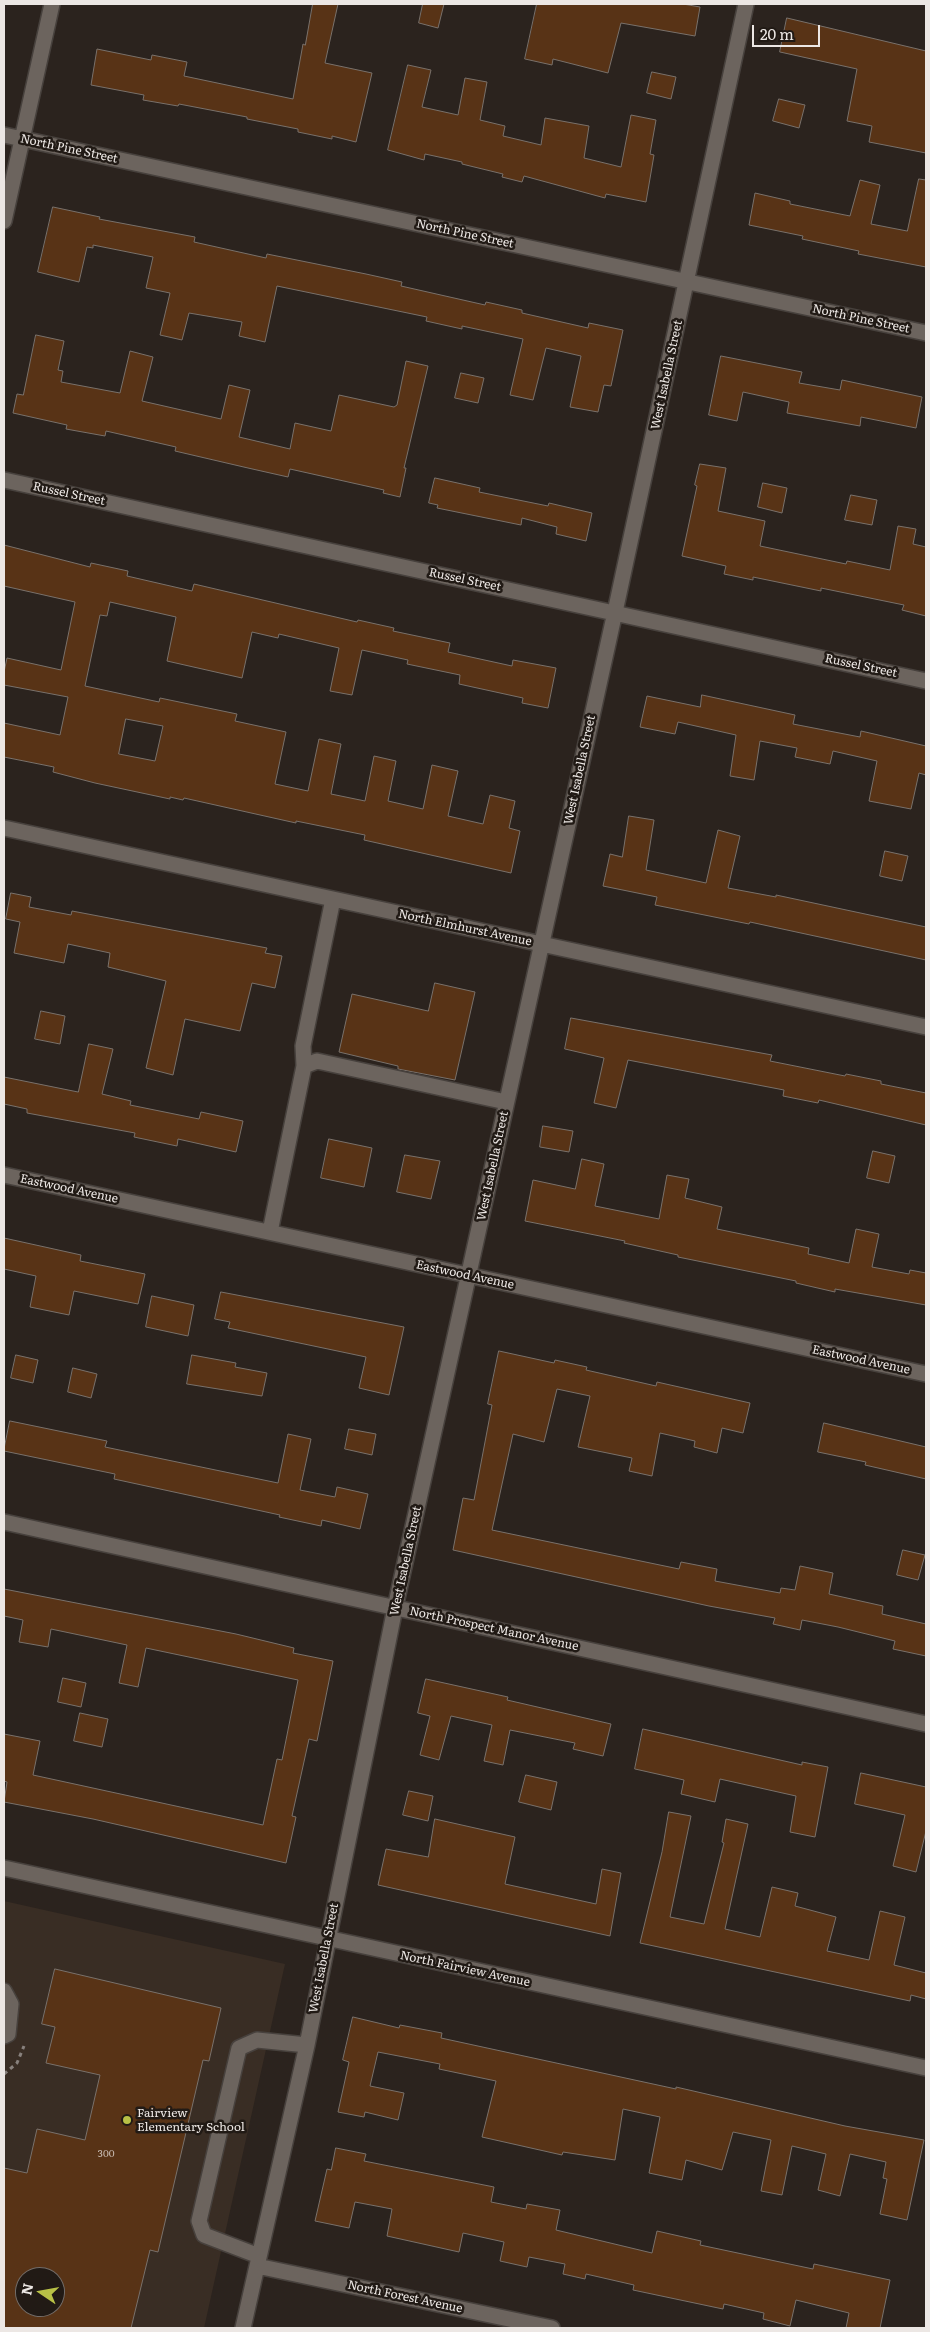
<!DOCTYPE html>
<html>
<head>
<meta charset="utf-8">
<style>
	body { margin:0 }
	#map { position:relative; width:930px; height:2332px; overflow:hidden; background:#2b231e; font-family:Literata,serif }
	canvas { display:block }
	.frame { position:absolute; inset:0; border:5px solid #ece7e4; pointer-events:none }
	.north { position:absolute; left:15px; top:2267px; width:50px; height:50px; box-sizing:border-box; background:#211a15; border:1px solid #726c68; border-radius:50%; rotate:282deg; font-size:14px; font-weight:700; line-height:20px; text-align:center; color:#ece7e4 }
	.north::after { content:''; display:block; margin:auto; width:18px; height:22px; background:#b8c146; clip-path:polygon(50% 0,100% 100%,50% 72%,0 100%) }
	.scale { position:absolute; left:752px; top:25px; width:68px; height:22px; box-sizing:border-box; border:2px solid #ece7e4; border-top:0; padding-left:6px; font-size:15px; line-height:18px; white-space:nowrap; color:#ece7e4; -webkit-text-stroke:4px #211a15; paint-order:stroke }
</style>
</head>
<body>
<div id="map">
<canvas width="930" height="2332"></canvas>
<div class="frame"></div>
<div class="north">N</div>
<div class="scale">20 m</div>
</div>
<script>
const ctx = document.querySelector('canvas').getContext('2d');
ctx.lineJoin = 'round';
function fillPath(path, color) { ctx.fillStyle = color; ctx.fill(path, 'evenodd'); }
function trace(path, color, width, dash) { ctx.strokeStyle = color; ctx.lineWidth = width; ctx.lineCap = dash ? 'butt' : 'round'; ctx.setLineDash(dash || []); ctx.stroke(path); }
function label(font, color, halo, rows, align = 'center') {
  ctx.font = font + ' Literata,serif'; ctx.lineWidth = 5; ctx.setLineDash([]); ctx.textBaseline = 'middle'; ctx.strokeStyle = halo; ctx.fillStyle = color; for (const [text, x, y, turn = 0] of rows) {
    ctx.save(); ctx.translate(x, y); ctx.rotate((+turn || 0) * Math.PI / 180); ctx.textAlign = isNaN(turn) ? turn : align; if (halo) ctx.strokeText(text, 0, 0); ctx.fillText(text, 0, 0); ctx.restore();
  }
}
const built = new Path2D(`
	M 4,1901 L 285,1964 L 204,2328 L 4,2328 ZM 25,2277 L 55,2277 L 55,2307 L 25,2307 Z`);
const building = new Path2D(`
	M 313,4 L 338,4 L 325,63 L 372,73 L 356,142 L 332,136 L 332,139 L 298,132 L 298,129 L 247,119 L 247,117 L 179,104 L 178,106 L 143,100 L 144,95 L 91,85 L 97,49 L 151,60 L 152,55 L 187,62 L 184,76 L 293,99 L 303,44 L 305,45 Z
	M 423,4 L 444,4 L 438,28 L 419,23 Z
	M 537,4 L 683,4 L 700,7 L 695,36 L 621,23 L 608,73 L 553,59 L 552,65 L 525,59 Z
	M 787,18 L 926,51 L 926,153 L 869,142 L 872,126 L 847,121 L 857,69 L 780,52 Z
	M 408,65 L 431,70 L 422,107 L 458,115 L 465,78 L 487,82 L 480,120 L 505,126 L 503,136 L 541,145 L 545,118 L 589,126 L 584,158 L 621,167 L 631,115 L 656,120 L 650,154 L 654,155 L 646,202 L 606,194 L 605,198 L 524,176 L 522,182 L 502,177 L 503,174 L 462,164 L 462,162 L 425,154 L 424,160 L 388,150 Z
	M 652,72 L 676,77 L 671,99 L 647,93 Z
	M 779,99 L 805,105 L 799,128 L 773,121 Z
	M 919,179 L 926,180 L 926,267 L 858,254 L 859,251 L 802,239 L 803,236 L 749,225 L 755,193 L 790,201 L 790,204 L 850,216 L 860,180 L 880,185 L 871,224 L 907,231 Z
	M 53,207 L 100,217 L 99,219 L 195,237 L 194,242 L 266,258 L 267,254 L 366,274 L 402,282 L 401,286 L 485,305 L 486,302 L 522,310 L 522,313 L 588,328 L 589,323 L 623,330 L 611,386 L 604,385 L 598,412 L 570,407 L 581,356 L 546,348 L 533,400 L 510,395 L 523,339 L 462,326 L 462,329 L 426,321 L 427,317 L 277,286 L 265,342 L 239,336 L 242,322 L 189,313 L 182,340 L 160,335 L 170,293 L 146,288 L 153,257 L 93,245 L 93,248 L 87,247 L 79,282 L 38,272 Z
	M 36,335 L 64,341 L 58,370 L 63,371 L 61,382 L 120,393 L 130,351 L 153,357 L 142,401 L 221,419 L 229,385 L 250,390 L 239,437 L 290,449 L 295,423 L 331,431 L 339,395 L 394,407 L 397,405 L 406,361 L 428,366 L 404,468 L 406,468 L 400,497 L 383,493 L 384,490 L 290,469 L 288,477 L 248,468 L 175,451 L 176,447 L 106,431 L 105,436 L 66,429 L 67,425 L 13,413 L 17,394 L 23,395 Z
	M 721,356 L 802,372 L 799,383 L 840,390 L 842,380 L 922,397 L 916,428 L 861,417 L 860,426 L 787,413 L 789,402 L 743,392 L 737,421 L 709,415 Z
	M 461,373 L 484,378 L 478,403 L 455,398 Z
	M 700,464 L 726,468 L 718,511 L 765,521 L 760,546 L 846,564 L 847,561 L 890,570 L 898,526 L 916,529 L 913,544 L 926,547 L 926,616 L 902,610 L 904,605 L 821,588 L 821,591 L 753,577 L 753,580 L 724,574 L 726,566 L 682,556 L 697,486 L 695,485 Z
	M 435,478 L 480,488 L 479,492 L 548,506 L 549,503 L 592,513 L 586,541 L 556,534 L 557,527 L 522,518 L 521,525 L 437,508 L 438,505 L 429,503 Z
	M 763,483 L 787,488 L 782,513 L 758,507 Z
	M 851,495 L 877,500 L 872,525 L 845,520 Z
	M 4,545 L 90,567 L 91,563 L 128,571 L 127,576 L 192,591 L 194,584 L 357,622 L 358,620 L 394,628 L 393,631 L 450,643 L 448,652 L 512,666 L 513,660 L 556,668 L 548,708 L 522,703 L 523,698 L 459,684 L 460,675 L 407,664 L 408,660 L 362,650 L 352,695 L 330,691 L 339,648 L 279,634 L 278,638 L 252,632 L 242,678 L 167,661 L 176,617 L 110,602 L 107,616 L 100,615 L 85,686 L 159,702 L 160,698 L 237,714 L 235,721 L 286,732 L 275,784 L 308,791 L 319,739 L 341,744 L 331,794 L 365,801 L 374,756 L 396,761 L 388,801 L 423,809 L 432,765 L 458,771 L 448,816 L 483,824 L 490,795 L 515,801 L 509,828 L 520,831 L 511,873 L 364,840 L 365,835 L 296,821 L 296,823 L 184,798 L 183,800 L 170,797 L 170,799 L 95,783 L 53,772 L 54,767 L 4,757 L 4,723 L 60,735 L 68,697 L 4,685 L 4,672 L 7,658 L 61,670 L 75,602 L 4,586 ZM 126,719 L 163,726 L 155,761 L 119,754 Z
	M 702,695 L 795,715 L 793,724 L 860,737 L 861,731 L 926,746 L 926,775 L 919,773 L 911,809 L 869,801 L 877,761 L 833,751 L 830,764 L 795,757 L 797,748 L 760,741 L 754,780 L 730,776 L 736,735 L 678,722 L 675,734 L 640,727 L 647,696 L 700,707 Z
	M 629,816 L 654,820 L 646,870 L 706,883 L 718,830 L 740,836 L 728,888 L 776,897 L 776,895 L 926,927 L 926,960 L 750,922 L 749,924 L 655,905 L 657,897 L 603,886 L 610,854 L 622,857 Z
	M 885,851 L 908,856 L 902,881 L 880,876 Z
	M 11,893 L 31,897 L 29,907 L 71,915 L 72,911 L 267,948 L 265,953 L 282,956 L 275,988 L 252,983 L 240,1031 L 185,1019 L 173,1075 L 146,1068 L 166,981 L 108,967 L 110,953 L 68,944 L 64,963 L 14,953 L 20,922 L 6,919 Z
	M 435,983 L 475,992 L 455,1080 L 398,1069 L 398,1066 L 339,1052 L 352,994 L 428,1011 Z
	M 41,1011 L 65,1016 L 60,1044 L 35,1039 Z
	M 571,1018 L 772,1055 L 770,1061 L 845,1076 L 846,1074 L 881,1081 L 881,1084 L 926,1093 L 926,1125 L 819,1100 L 818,1103 L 783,1096 L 784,1090 L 628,1060 L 616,1108 L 594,1103 L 604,1058 L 565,1049 Z
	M 89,1044 L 113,1049 L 102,1094 L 131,1101 L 130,1105 L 199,1119 L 201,1112 L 243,1121 L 236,1152 L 178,1139 L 177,1146 L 134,1137 L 135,1133 L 27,1113 L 27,1109 L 4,1104 L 4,1077 L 78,1092 Z
	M 543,1126 L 573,1131 L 569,1152 L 540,1147 Z
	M 329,1139 L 372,1148 L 364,1187 L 321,1178 Z
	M 873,1151 L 895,1156 L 889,1183 L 867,1178 Z
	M 405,1155 L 440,1161 L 431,1199 L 397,1192 Z
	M 582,1159 L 604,1164 L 595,1206 L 659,1219 L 667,1175 L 689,1179 L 685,1198 L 722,1207 L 717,1229 L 809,1248 L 808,1254 L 849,1263 L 856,1229 L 879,1234 L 872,1267 L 909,1274 L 910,1270 L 926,1273 L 926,1305 L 835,1289 L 835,1292 L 796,1283 L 796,1281 L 678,1257 L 678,1255 L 624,1243 L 625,1241 L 525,1221 L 533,1180 L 575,1189 Z
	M 4,1238 L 81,1255 L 80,1261 L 145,1274 L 138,1304 L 74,1291 L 69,1315 L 30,1307 L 36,1276 L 4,1269 Z
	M 221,1292 L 404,1327 L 389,1395 L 359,1388 L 366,1357 L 228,1328 L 230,1322 L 215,1319 Z
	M 152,1296 L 194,1305 L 188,1336 L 146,1327 Z
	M 499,1351 L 554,1363 L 555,1360 L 587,1367 L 586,1370 L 656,1386 L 657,1382 L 750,1403 L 743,1433 L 722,1428 L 717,1453 L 694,1447 L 695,1441 L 660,1433 L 652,1476 L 629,1471 L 632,1458 L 578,1447 L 590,1396 L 557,1389 L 544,1442 L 513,1434 L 492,1530 L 679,1569 L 681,1562 L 717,1569 L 715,1581 L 780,1593 L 781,1588 L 795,1590 L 800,1566 L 833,1573 L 829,1594 L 883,1606 L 882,1614 L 926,1624 L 926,1656 L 893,1649 L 895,1641 L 838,1627 L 802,1620 L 800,1630 L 773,1624 L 775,1618 L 709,1606 L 453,1550 L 463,1498 L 474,1500 L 492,1405 L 488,1404 Z
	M 16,1355 L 38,1360 L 33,1383 L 11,1378 Z
	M 192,1355 L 236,1363 L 235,1367 L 267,1373 L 262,1396 L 187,1384 Z
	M 73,1368 L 97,1374 L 91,1398 L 68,1392 Z
	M 10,1421 L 107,1441 L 105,1447 L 278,1483 L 288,1434 L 311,1439 L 300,1490 L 335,1497 L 337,1487 L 368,1494 L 360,1529 L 322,1520 L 321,1526 L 279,1517 L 280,1515 L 114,1479 L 115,1474 L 4,1451 Z
	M 824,1423 L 926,1447 L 926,1479 L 865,1465 L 866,1462 L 818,1452 Z
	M 349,1429 L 376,1434 L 372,1455 L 345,1449 Z
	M 903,1550 L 925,1555 L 918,1580 L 897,1575 Z
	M 4,1589 L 236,1634 L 294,1648 L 293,1653 L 333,1661 L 317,1741 L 309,1739 L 292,1816 L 296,1817 L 286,1863 L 93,1819 L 4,1802 L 7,1782 L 4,1781 L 4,1734 L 40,1741 L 33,1775 L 263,1825 L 277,1759 L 282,1760 L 298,1680 L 146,1648 L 138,1687 L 119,1683 L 127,1645 L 51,1629 L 48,1647 L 19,1642 L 23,1620 L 4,1616 Z
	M 63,1678 L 86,1683 L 81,1707 L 58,1702 Z
	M 426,1679 L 508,1697 L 507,1700 L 611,1724 L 603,1756 L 573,1749 L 575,1743 L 510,1730 L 503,1765 L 484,1761 L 492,1725 L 451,1716 L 439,1760 L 420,1755 L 430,1716 L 418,1713 Z
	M 80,1713 L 108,1719 L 102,1747 L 74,1741 Z
	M 643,1729 L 802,1765 L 802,1762 L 828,1767 L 815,1837 L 790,1832 L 796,1796 L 720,1779 L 715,1802 L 681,1794 L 684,1780 L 635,1769 Z
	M 861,1773 L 926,1787 L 926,1831 L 916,1872 L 893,1866 L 905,1815 L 855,1804 Z
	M 526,1775 L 557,1782 L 551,1810 L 519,1802 Z
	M 409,1791 L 433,1796 L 428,1821 L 403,1815 Z
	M 669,1812 L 691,1816 L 670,1917 L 704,1924 L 724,1843 L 722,1842 L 726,1819 L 748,1824 L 725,1929 L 760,1937 L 772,1887 L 798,1893 L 795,1906 L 836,1917 L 827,1951 L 869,1960 L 880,1911 L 905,1917 L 894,1965 L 926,1973 L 926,1999 L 911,1995 L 910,2001 L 640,1943 L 662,1852 Z
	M 435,1819 L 515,1837 L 505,1884 L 596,1904 L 602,1869 L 621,1873 L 610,1936 L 378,1885 L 386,1849 L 428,1857 Z
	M 55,1969 L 221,2008 L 209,2061 L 203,2060 L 158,2252 L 150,2250 L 131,2328 L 4,2328 L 4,2168 L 27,2173 L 37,2129 L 85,2140 L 100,2075 L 46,2063 L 55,2027 L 42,2024 ZM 25,2277 L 55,2277 L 55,2307 L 25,2307 Z
	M 353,2017 L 399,2028 L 400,2025 L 442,2033 L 441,2038 L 676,2089 L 676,2087 L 845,2126 L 924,2140 L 907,2220 L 880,2214 L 887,2179 L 883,2178 L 886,2162 L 850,2154 L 840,2196 L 818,2190 L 826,2154 L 792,2146 L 782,2195 L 761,2191 L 771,2140 L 733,2132 L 722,2170 L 686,2160 L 682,2180 L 649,2173 L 660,2117 L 623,2109 L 615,2160 L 563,2152 L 562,2155 L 482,2137 L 496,2081 L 439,2069 L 440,2064 L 378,2052 L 370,2086 L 404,2093 L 398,2120 L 365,2112 L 364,2117 L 338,2112 L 349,2062 L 343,2060 Z
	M 336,2148 L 366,2154 L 364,2161 L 494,2187 L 491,2202 L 526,2209 L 527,2204 L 560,2210 L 556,2230 L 652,2253 L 657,2231 L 701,2241 L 700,2245 L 813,2269 L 814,2264 L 890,2280 L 880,2328 L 846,2328 L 849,2313 L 796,2300 L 790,2326 L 763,2319 L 764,2313 L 724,2304 L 723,2309 L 633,2290 L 634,2285 L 586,2274 L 585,2279 L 563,2274 L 565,2264 L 529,2257 L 527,2267 L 500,2261 L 504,2242 L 463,2233 L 459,2252 L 387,2236 L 392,2209 L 355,2202 L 349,2228 L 315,2221 L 327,2169 L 331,2170 Z`);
const path = new Path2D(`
	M 4,2074 L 17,2063 L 24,2046`);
const minor = new Path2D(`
	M 4,135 L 926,333
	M 4,221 L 52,4
	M 4,480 L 926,681
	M 4,828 L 926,1027
	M 304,1066 L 317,1061 L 506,1102
	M 4,1175 L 926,1374
	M 270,1232 L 304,1066 L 303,1046 L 333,899
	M 4,1522 L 926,1724
	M 4,1868 L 926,2068
	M 4,1991 L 11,2004 L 8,2034 L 4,2036
	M 259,2256 L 204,2235 L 199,2221 L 239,2048 L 257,2040 L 307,2045
	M 257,2266 L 552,2328
	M 243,2328 L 307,2045 L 395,1608 L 615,612 L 746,4`);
const markers = [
	[127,2120,5,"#b8c146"]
];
const numberNames = [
	["300",106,2154]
];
const streetNames = [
	["North Pine Street",69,149,12],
	["North Pine Street",465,234,12],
	["North Pine Street",861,319,12],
	["West Isabella Street",667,375,-78],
	["Russel Street",69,494,12],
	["Russel Street",465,580,12],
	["Russel Street",861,666,12],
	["West Isabella Street",580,770,-78],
	["North Elmhurst Avenue",465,928,12],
	["West Isabella Street",493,1166,-78],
	["Eastwood Avenue",69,1189,12],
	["Eastwood Avenue",465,1275,12],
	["Eastwood Avenue",861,1360,12],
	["West Isabella Street",406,1561,-78],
	["North Prospect Manor Avenue",494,1629,12],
	["West Isabella Street",324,1958,-79],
	["North Fairview Avenue",465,1969,12],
	["North Forest Avenue",405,2297,12]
];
const poiNames = [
	["Fairview",137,2113],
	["Elementary School",137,2127]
];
fillPath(built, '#392d24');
fillPath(building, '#583316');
trace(building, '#79716b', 1);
trace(minor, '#47413d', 18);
trace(path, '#88817d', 3, [4, 4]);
trace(minor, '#6c645e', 15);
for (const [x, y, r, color] of markers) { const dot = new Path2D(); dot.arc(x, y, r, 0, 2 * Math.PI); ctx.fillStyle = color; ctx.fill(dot); trace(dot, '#211a15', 2); }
label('10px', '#c7bab0', null, numberNames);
label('12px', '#ece7e4', '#211a15', streetNames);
label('12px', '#ece7e4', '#211a15', poiNames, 'left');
</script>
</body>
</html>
